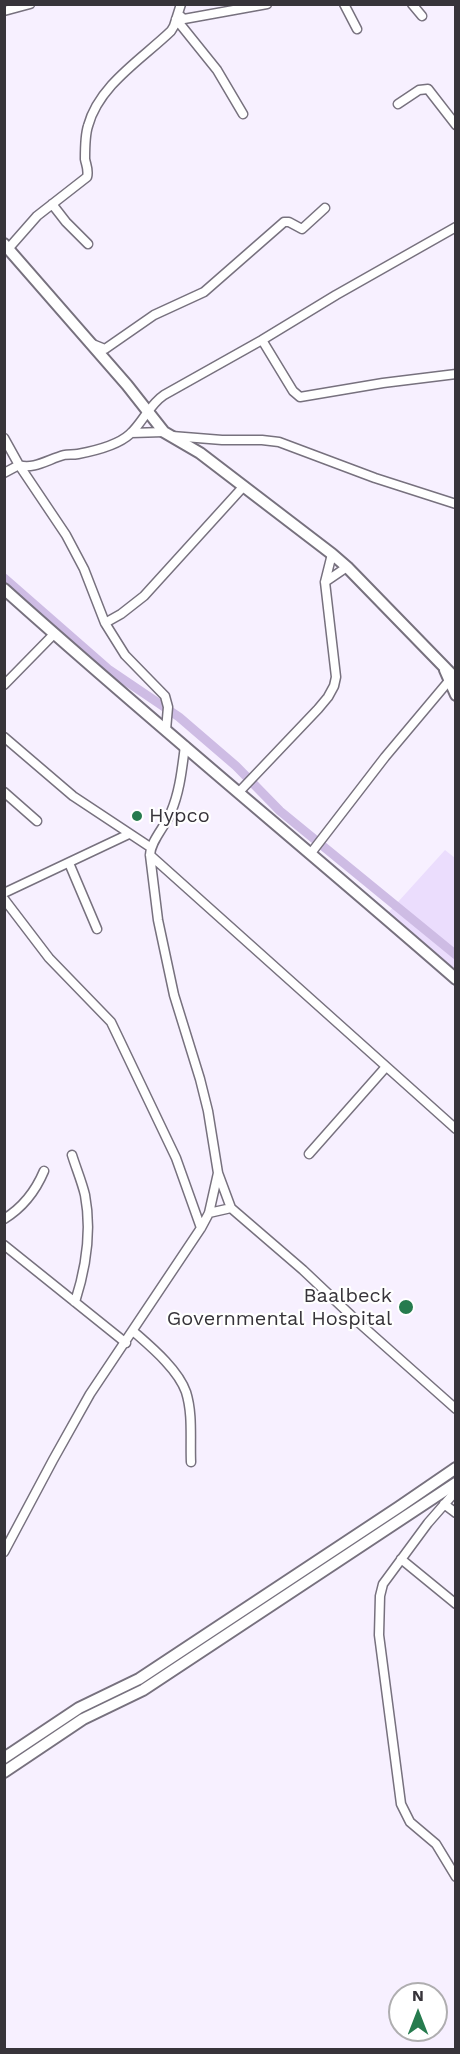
<!DOCTYPE html>
<html>
<head>
<meta charset="utf-8">
<style>
	body { margin:0 }
	#map { position:relative; width:460px; height:2054px; overflow:hidden; background:#f7f0ff; font-family:"Work Sans",sans-serif }
	canvas { display:block }
	.frame { position:absolute; inset:0; border:6px solid #37343a; pointer-events:none }
	.north { position:absolute; left:388px; top:1982px; width:60px; height:60px; box-sizing:border-box; background:#fff; border:2px solid #afaeb0; border-radius:50%; rotate:0deg; font-size:16px; font-weight:700; line-height:24px; text-align:center; color:#37343a }
	.north::after { content:''; display:block; margin:auto; width:21px; height:27px; background:#267b4e; clip-path:polygon(50% 0,100% 100%,50% 72%,0 100%) }
</style>
</head>
<body>
<div id="map">
<canvas width="460" height="2054"></canvas>
<div class="frame"></div>
<div class="north">N</div>
</div>
<script>
const ctx = document.querySelector('canvas').getContext('2d');
ctx.lineJoin = 'round';
function fillPath(path, color) { ctx.fillStyle = color; ctx.fill(path, 'evenodd'); }
function trace(path, color, width, dash) { ctx.strokeStyle = color; ctx.lineWidth = width; ctx.lineCap = dash ? 'butt' : 'round'; ctx.setLineDash(dash || []); ctx.stroke(path); }
function label(font, color, halo, rows, align = 'center') {
  ctx.font = font + ' "Work Sans",sans-serif'; ctx.lineWidth = 4.5; ctx.setLineDash([]); ctx.textBaseline = 'middle'; ctx.strokeStyle = halo; ctx.fillStyle = color; for (const [text, x, y, turn = 0] of rows) {
    ctx.save(); ctx.translate(x, y); ctx.rotate((+turn || 0) * Math.PI / 180); ctx.textAlign = isNaN(turn) ? turn : align; if (halo) ctx.strokeText(text, 0, 0); ctx.fillText(text, 0, 0); ctx.restore();
  }
}
const green = new Path2D(`
	M 445,850 L 455,858 L 455,970 L 388,913 Z`);
const canal = new Path2D(`
	M 4,578 L 108,669 L 179,717 L 236,766 L 280,811 L 456,955`);
const minor = new Path2D(`
	M 344,4 L 357,29
	M 412,4 L 422,16
	M 4,11 L 30,4
	M 178,14 L 184,19 L 267,4
	M 176,19 L 217,70 L 243,114
	M 398,104 L 419,90 L 428,89 L 456,125
	M 52,204 L 66,222 L 88,244
	M 8,249 L 37,216 L 87,177 C 89,170 86,165 85,159 C 85,149 85,135 88,126 C 99,85 142,59 171,31 L 174,26 L 181,4
	M 262,340 L 293,391 L 300,397 L 383,383 L 456,374
	M 90,343 L 105,349 L 154,315 L 204,292 L 284,222 L 289,222 L 302,229 L 325,208
	M 131,433 L 164,432
	M 172,436 L 222,440 L 262,440 L 279,442 L 375,478 L 456,504
	M 4,438 L 19,465 L 4,473
	M 19,465 C 33,470 49,459 64,455 C 68,454 73,455 78,454 C 94,451 117,446 130,434 C 143,422 149,405 164,395 L 262,340 L 336,295 L 456,227
	M 19,465 L 66,535 L 84,569 L 105,623 L 125,655 L 165,696 L 168,707 L 166,730
	M 325,582 L 347,567
	M 105,623 L 121,614 L 144,596 L 243,487
	M 4,685 L 54,634
	M 4,737 L 73,796 L 150,847
	M 185,746 C 182,768 180,791 171,812 C 165,827 151,840 150,855 L 158,920 L 174,995 L 200,1079 L 208,1111 L 218,1173 L 231,1208 L 303,1270 L 358,1322 L 456,1409
	M 4,792 L 37,821
	M 239,792 L 318,709 L 328,697 L 334,686 L 336,677 L 325,582 L 332,554
	M 311,853 L 385,757 L 453,676
	M 150,855 L 456,1129
	M 69,863 L 97,929
	M 4,893 L 129,834
	M 4,899 L 49,958 L 111,1022 L 176,1158 L 201,1228
	M 309,1154 L 385,1068
	M 72,1155 C 76,1168 82,1182 85,1195 C 92,1232 86,1268 75,1302
	M 209,1213 L 231,1208
	M 4,1219 C 22,1208 36,1190 44,1171
	M 4,1245 L 126,1343
	M 133,1331 C 150,1346 178,1369 186,1392 C 193,1414 190,1439 191,1462
	M 456,1491 L 428,1523 L 383,1584 L 380,1596 L 379,1635 L 401,1804 L 410,1822 L 436,1844 L 456,1877
	M 444,1504 L 456,1513
	M 4,1552 L 53,1460 L 90,1394 L 201,1228 L 209,1213 L 218,1173
	M 401,1559 L 456,1604`);
const tertiary = new Path2D(`
	M 4,244 L 127,385 L 164,432 L 200,453 L 332,554 L 347,567 L 456,679
	M 4,589 C 152,722 306,848 456,979
	M 445,670 L 456,695
	M 4,1758 L 79,1708 L 139,1679 L 399,1507 L 456,1468
	M 4,1772 L 83,1719 L 143,1690 L 456,1483`);
const markers = [
	[137,816,6,"#267b4e"],
	[406,1307,8,"#267b4e"]
];
const poiNames = [
	["Hypco",149,816],
	["Baalbeck",392,1296,"right"],
	["Governmental Hospital",392,1319,"right"]
];
fillPath(green, '#ebddfd');
trace(canal, '#cebce4', 9);
trace(minor, '#77717e', 11);
trace(tertiary, '#77717e', 14);
trace(minor, '#fff', 8);
trace(tertiary, '#fff', 10);
for (const [x, y, r, color] of markers) { const dot = new Path2D(); dot.arc(x, y, r, 0, 2 * Math.PI); ctx.fillStyle = color; ctx.fill(dot); trace(dot, '#fff', 2); }
label('20px', '#37343a', '#fff', poiNames, 'left');
</script>
</body>
</html>
